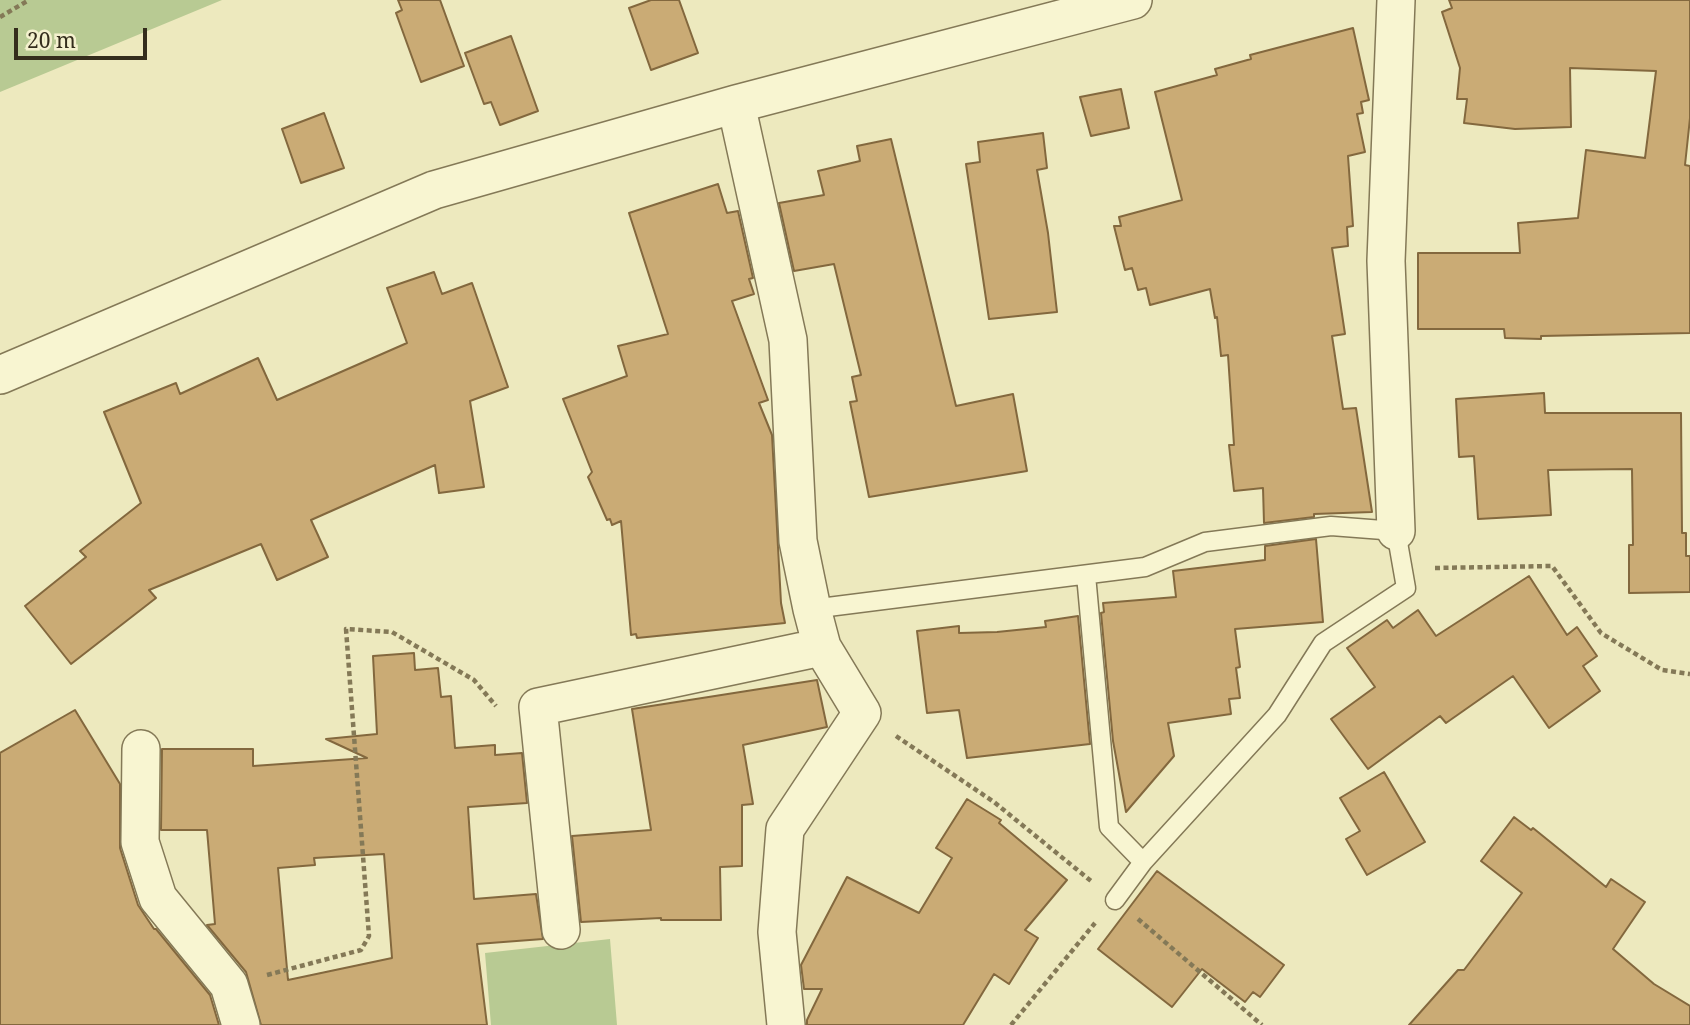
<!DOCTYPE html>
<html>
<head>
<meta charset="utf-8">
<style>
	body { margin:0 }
	#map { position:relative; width:1690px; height:1025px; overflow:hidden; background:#ede9be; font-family:"Noto Serif",serif }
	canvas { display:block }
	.scale { position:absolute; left:14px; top:28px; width:133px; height:32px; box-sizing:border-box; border:4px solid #342d1c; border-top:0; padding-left:9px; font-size:21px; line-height:24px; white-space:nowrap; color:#342d1c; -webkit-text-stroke:5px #f4f1ce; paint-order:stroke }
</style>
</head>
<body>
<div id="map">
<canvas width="1690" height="1025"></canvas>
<div class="scale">20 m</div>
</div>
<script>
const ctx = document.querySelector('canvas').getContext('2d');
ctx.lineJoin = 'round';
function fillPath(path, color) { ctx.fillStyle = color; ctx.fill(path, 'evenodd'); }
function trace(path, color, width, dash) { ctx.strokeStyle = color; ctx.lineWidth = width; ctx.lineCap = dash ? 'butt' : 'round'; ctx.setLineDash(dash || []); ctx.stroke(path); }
const green = new Path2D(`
	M 0,0 L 222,0 L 0,92 Z
	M 610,939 L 617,1025 L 491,1025 L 485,953 Z`);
const building = new Path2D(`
	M 398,0 L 440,0 L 464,66 L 421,82 L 396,13 L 402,10 Z
	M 651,0 L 679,0 L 698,53 L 651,70 L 629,8 Z
	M 1449,0 L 1690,0 L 1690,118 L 1685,165 L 1690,166 L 1690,333 L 1541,336 L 1541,339 L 1505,338 L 1504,329 L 1418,329 L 1418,253 L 1520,253 L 1518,223 L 1578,218 L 1586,150 L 1645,158 L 1656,71 L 1570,68 L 1571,127 L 1515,129 L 1464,123 L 1467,99 L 1457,99 L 1460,68 L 1442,12 L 1452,8 Z
	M 1353,28 L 1369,100 L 1361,102 L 1363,113 L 1357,114 L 1365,152 L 1348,156 L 1353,226 L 1347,227 L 1348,246 L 1332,248 L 1345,334 L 1332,336 L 1343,409 L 1356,408 L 1372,512 L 1314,514 L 1314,517 L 1264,523 L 1263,488 L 1234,491 L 1229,445 L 1234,445 L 1228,355 L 1221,356 L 1217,317 L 1215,318 L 1210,289 L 1150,305 L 1146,288 L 1138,290 L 1132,268 L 1125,270 L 1114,226 L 1121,226 L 1119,217 L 1182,200 L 1155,92 L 1217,75 L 1215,69 L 1251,59 L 1250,55 Z
	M 511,36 L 538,111 L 500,125 L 491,102 L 484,104 L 465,53 Z
	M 1121,89 L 1129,128 L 1091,136 L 1080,97 Z
	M 324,113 L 344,168 L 301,183 L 282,129 Z
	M 1043,133 L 1047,168 L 1037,170 L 1048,233 L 1057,312 L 989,319 L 966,164 L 980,162 L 978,142 Z
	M 891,139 L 956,406 L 1013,394 L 1027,471 L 869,497 L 850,402 L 857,401 L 852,377 L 861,375 L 834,264 L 794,271 L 779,203 L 824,195 L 818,171 L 860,161 L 857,146 Z
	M 718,184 L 727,213 L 738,211 L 753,278 L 749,279 L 754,294 L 732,301 L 768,400 L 759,403 L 772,435 L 781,603 L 785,623 L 637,638 L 636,634 L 631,635 L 621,521 L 612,525 L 610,519 L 607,520 L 588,477 L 592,472 L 563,399 L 627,376 L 618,346 L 668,334 L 629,213 Z
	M 434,272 L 442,294 L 472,283 L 508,387 L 470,401 L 484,487 L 439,493 L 435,465 L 311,520 L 328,557 L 277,580 L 261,544 L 149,590 L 156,598 L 71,664 L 25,606 L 86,557 L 80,551 L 141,503 L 104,412 L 176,383 L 180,394 L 258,358 L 277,400 L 407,343 L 387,288 Z
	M 1544,393 L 1545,413 L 1681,413 L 1682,533 L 1686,533 L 1686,556 L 1690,556 L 1690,592 L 1629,593 L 1629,545 L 1633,545 L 1632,469 L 1548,470 L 1551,515 L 1478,519 L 1474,456 L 1459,457 L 1456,399 Z
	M 1316,539 L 1323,622 L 1235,629 L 1240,667 L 1236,668 L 1240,698 L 1229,699 L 1231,714 L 1168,723 L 1174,756 L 1126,812 L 1113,741 L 1101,613 L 1104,612 L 1103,603 L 1176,597 L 1173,571 L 1265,560 L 1265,546 Z
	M 1529,576 L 1567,635 L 1577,627 L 1597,656 L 1583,666 L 1600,691 L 1549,728 L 1513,676 L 1446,723 L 1440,716 L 1368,769 L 1331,719 L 1375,687 L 1347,648 L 1387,620 L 1393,628 L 1418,610 L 1436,636 Z
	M 1078,616 L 1090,744 L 967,758 L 959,710 L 927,713 L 917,631 L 959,626 L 959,633 L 997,632 L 1046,627 L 1045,621 Z
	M 414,653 L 415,670 L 438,668 L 441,697 L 451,696 L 455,748 L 495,745 L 495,755 L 522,753 L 527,803 L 468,807 L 474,899 L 536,894 L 543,939 L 477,944 L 487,1025 L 261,1025 L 246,972 L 207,925 L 215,924 L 207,830 L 161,830 L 162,749 L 253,749 L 253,766 L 367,758 L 326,739 L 377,734 L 373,656 ZM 384,854 L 392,958 L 288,980 L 278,868 L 315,865 L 314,858 Z
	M 817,680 L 827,727 L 743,745 L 753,804 L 742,805 L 742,866 L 720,867 L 721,920 L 661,920 L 661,918 L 581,922 L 572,836 L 651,830 L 632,709 Z
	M 75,710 L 120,784 L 120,848 L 138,905 L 154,929 L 156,929 L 210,995 L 219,1025 L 0,1025 L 0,753 Z
	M 1384,772 L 1425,842 L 1367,875 L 1346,839 L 1360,831 L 1340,798 Z
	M 967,799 L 1001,820 L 999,823 L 1067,880 L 1025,930 L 1038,938 L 1009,984 L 994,974 L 963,1025 L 807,1025 L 807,1020 L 822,989 L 804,989 L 801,965 L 847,877 L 919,913 L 952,858 L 936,848 Z
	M 1514,817 L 1531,830 L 1533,828 L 1606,887 L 1611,879 L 1645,902 L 1613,949 L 1654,984 L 1690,1006 L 1690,1025 L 1409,1025 L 1458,970 L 1464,970 L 1522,893 L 1481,861 Z
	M 1157,871 L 1284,965 L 1260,997 L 1253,992 L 1245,1002 L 1202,969 L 1172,1007 L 1098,949 Z`);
const path = new Path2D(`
	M 0,17 L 29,0
	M 1435,568 L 1552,566 L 1601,633 L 1662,670 L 1690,674
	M 896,736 L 994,802 L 1091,881
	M 1138,919 L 1262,1025
	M 267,975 L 361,950 L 369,936 L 346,629 L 392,632 L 474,680 L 496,706
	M 1011,1025 L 1095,923`);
const service = new Path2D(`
	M 1086,575 L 1109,827 L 1143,862
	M 812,609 L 1145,567 L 1205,542 L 1331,526 L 1396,531 L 1406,588 L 1323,643 L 1277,715 L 1143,862 L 1115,900`);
const minor = new Path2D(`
	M 1396,0 L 1386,261 L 1396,531
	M 736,104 L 788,340 L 798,541 L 812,609 L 822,647 L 862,713 L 785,829 L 777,932 L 786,1025
	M 0,375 L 434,190 L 736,104 L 1133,0
	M 141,749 L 140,842 L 158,898 L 229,985 L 241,1025
	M 561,930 L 538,707 L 822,647`);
fillPath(green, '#b8ca93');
fillPath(building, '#caab75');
trace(building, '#83683e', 2);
trace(service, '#847957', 21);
trace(minor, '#847957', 40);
trace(path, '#847957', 4.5, [5, 3.5]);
trace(service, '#f8f5d1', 18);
trace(minor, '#f8f5d1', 37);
</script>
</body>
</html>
